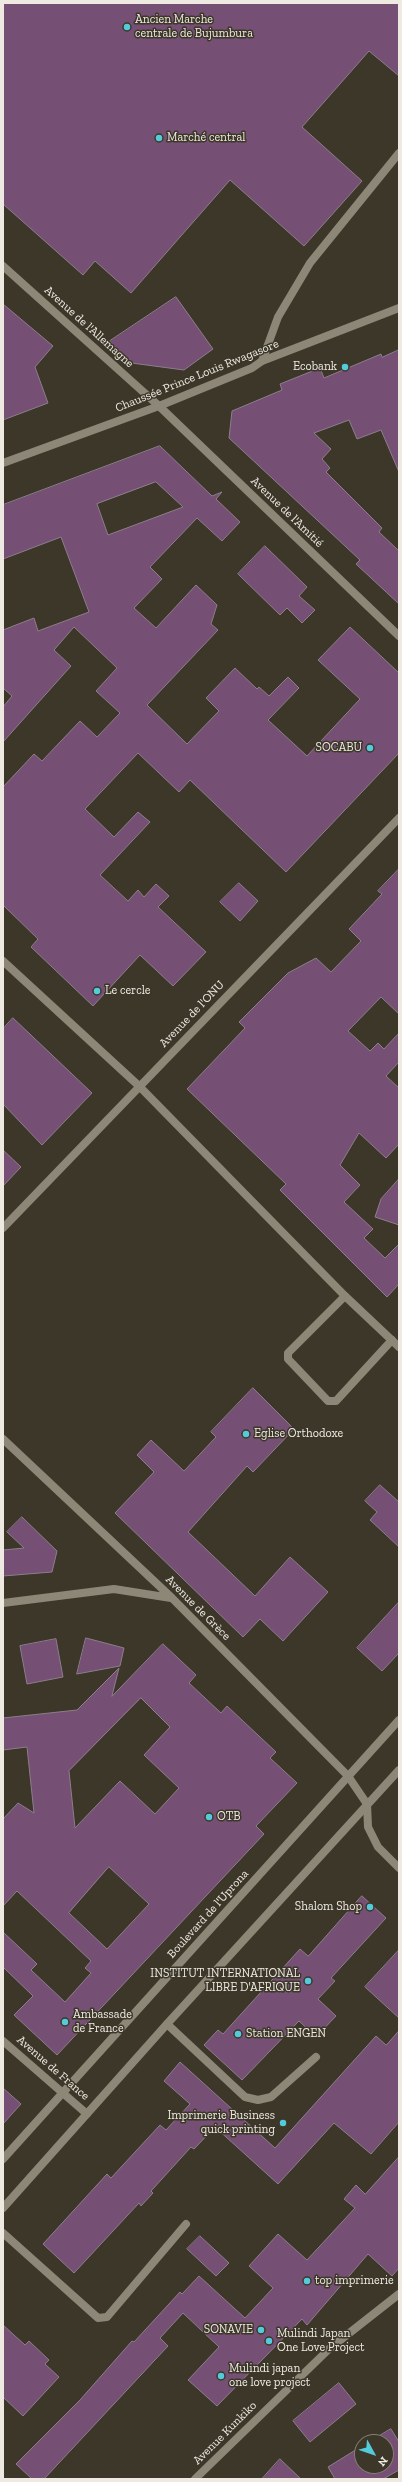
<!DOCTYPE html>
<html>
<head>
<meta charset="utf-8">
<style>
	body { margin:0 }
	#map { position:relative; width:402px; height:2482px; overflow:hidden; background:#3c3729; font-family:"Zilla Slab",serif }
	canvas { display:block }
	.frame { position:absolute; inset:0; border:4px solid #eeeae2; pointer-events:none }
	.north { position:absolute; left:354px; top:2434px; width:40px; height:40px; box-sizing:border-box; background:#3c3729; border:1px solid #837f73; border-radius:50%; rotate:130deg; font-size:11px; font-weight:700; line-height:16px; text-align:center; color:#eeeae2 }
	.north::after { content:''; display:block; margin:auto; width:14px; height:18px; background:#53cbda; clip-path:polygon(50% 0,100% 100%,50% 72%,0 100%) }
</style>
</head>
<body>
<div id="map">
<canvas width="402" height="2482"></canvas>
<div class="frame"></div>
<div class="north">N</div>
</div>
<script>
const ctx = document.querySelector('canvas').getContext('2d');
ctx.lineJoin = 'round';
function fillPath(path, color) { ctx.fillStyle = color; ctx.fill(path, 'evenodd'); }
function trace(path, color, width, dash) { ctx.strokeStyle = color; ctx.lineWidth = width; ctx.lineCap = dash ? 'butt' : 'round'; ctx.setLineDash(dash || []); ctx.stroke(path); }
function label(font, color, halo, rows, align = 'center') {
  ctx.font = font + ' "Zilla Slab",serif'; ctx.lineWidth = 3; ctx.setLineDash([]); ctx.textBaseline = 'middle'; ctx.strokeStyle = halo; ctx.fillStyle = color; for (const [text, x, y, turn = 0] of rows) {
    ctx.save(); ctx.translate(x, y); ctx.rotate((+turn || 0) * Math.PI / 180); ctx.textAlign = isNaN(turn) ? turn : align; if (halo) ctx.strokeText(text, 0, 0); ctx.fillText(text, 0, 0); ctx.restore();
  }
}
const building = new Path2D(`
	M 3,3 L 399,3 L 399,76 L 369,51 L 302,127 L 362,181 L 304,246 L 230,180 L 131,293 L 95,261 L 83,275 L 3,204 Z
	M 176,297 L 213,349 L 184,370 L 124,362 L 110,341 Z
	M 3,304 L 53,346 L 35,367 L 48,403 L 3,420 Z
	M 399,350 L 399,472 L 381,430 L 357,439 L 349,420 L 314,433 L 331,449 L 322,459 L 330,468 L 326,472 L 382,528 L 379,532 L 399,551 L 399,604 L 356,564 L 360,560 L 229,438 L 232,411 L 282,390 L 280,384 L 320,368 L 324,378 L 381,354 L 382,357 Z
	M 160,446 L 212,496 L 222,492 L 216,499 L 240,522 L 222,541 L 197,518 L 150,567 L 162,579 L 134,608 L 156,628 L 196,585 L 217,605 L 211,624 L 218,630 L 147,705 L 187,744 L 219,711 L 206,698 L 235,668 L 257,689 L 259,687 L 269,696 L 288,677 L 299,688 L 268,720 L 307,756 L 360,699 L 318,660 L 350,627 L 399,673 L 399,753 L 286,872 L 190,780 L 179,792 L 138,753 L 85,809 L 114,837 L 138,812 L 150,822 L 100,875 L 128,901 L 138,890 L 144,897 L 156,884 L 169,896 L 158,907 L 206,952 L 173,986 L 140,955 L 93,1006 L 31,947 L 38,939 L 3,905 L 3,787 L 34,754 L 42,761 L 80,721 L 97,737 L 120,713 L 96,691 L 117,668 L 74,627 L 54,650 L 71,666 L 3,742 L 3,707 L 12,696 L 3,688 L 3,630 L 34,618 L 38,631 L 89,612 L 61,537 L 3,559 L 3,505 ZM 156,482 L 183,507 L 108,535 L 97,504 Z
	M 265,546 L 307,587 L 299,596 L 315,610 L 302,623 L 287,608 L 280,615 L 238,574 Z
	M 399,869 L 399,1014 L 381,997 L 348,1031 L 370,1051 L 378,1043 L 384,1049 L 399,1033 L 399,1062 L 386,1076 L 399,1088 L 399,1144 L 386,1158 L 359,1133 L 340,1165 L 360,1185 L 344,1202 L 373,1229 L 364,1238 L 385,1258 L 399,1244 L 399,1284 L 387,1297 L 280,1190 L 286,1184 L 187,1089 L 245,1028 L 239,1022 L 288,973 L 316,958 L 331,972 L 361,941 L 349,929 L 382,894 L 378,891 Z
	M 239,883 L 258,901 L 240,921 L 220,902 Z
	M 13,1018 L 92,1093 L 42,1145 L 3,1104 L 3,1029 Z
	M 3,1150 L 21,1167 L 3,1186 Z
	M 399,1179 L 399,1225 L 375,1217 L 381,1199 Z
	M 253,1388 L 294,1429 L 253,1472 L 247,1466 L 188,1532 L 255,1596 L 290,1557 L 328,1592 L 283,1641 L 260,1619 L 243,1637 L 115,1513 L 154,1472 L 137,1455 L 151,1440 L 184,1471 L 216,1437 L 211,1432 Z
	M 380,1485 L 399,1502 L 399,1547 L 370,1520 L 377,1512 L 365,1501 Z
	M 22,1517 L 57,1551 L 52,1572 L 3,1576 L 3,1550 L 24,1548 L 7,1532 Z
	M 399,1602 L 399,1653 L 382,1671 L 357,1648 Z
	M 86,1638 L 124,1648 L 120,1666 L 77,1674 Z
	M 56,1639 L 63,1677 L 27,1684 L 20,1646 Z
	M 163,1644 L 196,1675 L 189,1683 L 221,1713 L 227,1706 L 276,1752 L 270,1758 L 297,1783 L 256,1826 L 264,1834 L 57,2055 L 14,2015 L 33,1996 L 3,1967 L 3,1932 L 37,1964 L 31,1970 L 65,2002 L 91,1973 L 85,1968 L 91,1961 L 17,1891 L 3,1906 L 3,1819 L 18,1803 L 34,1813 L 27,1747 L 3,1750 L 3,1718 L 77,1710 L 119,1668 L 112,1696 ZM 141,1698 L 170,1727 L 144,1755 L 179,1788 L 155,1814 L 120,1781 L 75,1828 L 69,1771 ZM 109,1867 L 149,1904 L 107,1949 L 69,1913 Z
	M 362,1896 L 386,1918 L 331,1978 L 335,1981 L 318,1999 L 336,2016 L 316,2037 L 299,2021 L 242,2080 L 204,2045 L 218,2030 L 223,2034 L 300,1949 L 308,1956 Z
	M 399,1950 L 399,2018 L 365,1987 Z
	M 399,2031 L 399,2122 L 371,2154 L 334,2123 L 278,2184 L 215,2127 L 194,2149 L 191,2147 L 151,2191 L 153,2193 L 141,2206 L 139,2203 L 74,2273 L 43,2244 L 107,2174 L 111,2178 L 160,2125 L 166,2130 L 190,2104 L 164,2081 L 180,2062 L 275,2148 L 376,2036 L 386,2045 Z
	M 3,2088 L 21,2104 L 3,2124 Z
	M 399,2157 L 399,2268 L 392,2276 L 368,2254 L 307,2325 L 302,2319 L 217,2406 L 188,2380 L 219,2347 L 183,2313 L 160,2338 L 168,2346 L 44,2479 L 32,2479 L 16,2464 L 80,2400 L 132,2341 L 134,2342 L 180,2292 L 182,2294 L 199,2276 L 245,2318 L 273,2288 L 249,2266 L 278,2234 L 307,2260 L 355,2208 L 344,2199 L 356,2185 L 365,2194 Z
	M 200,2236 L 229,2263 L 216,2276 L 187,2249 Z
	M 3,2325 L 25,2345 L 29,2341 L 49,2360 L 45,2364 L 59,2377 L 23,2416 L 3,2397 Z
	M 339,2383 L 356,2404 L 310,2442 L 293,2421 Z
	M 391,2429 L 399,2442 L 399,2470 L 383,2479 L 335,2479 L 328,2467 L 362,2446 L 362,2466 L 386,2466 L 386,2442 L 369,2442 Z
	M 280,2459 L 301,2479 L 262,2479 Z`);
const service = new Path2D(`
	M 262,361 L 278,317 L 310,263 L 399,153
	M 345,1296 L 288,1353 L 288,1359 L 328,1401 L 336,1401 L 392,1340
	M 167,2024 L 245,2097 L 258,2100 L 271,2097 L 316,2057
	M 3,2233 L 98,2318 L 107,2317 L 186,2224`);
const minor = new Path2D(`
	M 3,266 L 159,406 L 399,636
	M 3,961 L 139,1086 L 345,1296 L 399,1347
	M 3,1228 L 399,818
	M 3,1439 L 172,1598 L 348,1776 L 367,1804 L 368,1827 L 378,1847 L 399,1868
	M 3,1603 L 114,1589 L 171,1598
	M 3,2041 L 87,2114
	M 195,2479 L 329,2349 L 399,2294`);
const tertiary = new Path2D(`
	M 3,463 L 159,406 L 252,368 L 262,361 L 399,308
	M 3,2159 L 399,1720
	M 3,2208 L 167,2024 L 399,1770`);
const markers = [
	[127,27,4,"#53cbda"],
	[159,138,4,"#53cbda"],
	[345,367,4,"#53cbda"],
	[370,748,4,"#53cbda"],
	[97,991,4,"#53cbda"],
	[246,1434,4,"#53cbda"],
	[209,1817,4,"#53cbda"],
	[370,1907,4,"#53cbda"],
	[308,1981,4,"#53cbda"],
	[65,2022,4,"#53cbda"],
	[238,2034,4,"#53cbda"],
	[283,2123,4,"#53cbda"],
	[307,2281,4,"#53cbda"],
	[261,2330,4,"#53cbda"],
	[269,2341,4,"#53cbda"],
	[221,2376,4,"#53cbda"]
];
const poiNames = [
	["Ancien Marche",135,20],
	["centrale de Bujumbura",135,34],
	["Marché central",167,138],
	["Ecobank",337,367,"right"],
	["SOCABU",362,748,"right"],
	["Le cercle",105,991],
	["Eglise Orthodoxe",254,1434],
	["OTB",217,1817],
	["Shalom Shop",362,1907,"right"],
	["INSTITUT INTERNATIONAL",300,1974,"right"],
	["LIBRE D'AFRIQUE",300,1988,"right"],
	["Ambassade",73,2015],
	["de France",73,2029],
	["Station ENGEN",246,2034],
	["Imprimerie Business",275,2116,"right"],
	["quick printing",275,2130,"right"],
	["top imprimerie",315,2281],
	["SONAVIE",253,2330,"right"],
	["Mulindi Japan",277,2334],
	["One Love Project",277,2348],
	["Mulindi japan",229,2369],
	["one love project",229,2383]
];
const streetNames = [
	["Avenue de l'Allemagne",89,327,42],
	["Chaussée Prince Louis Rwagasore",197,376,-22],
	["Avenue de l'Amitié",287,512,44],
	["Avenue de l'ONU",192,1014,-46],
	["Avenue de Grèce",198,1608,45],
	["Boulevard de l'Uprona",208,1914,-48],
	["Avenue de France",53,2068,41],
	["Avenue Kunkiko",225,2433,-45]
];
fillPath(building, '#764f74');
trace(building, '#8c7e8b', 1);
trace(service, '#8d8777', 8);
trace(minor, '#8d8777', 8);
trace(tertiary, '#8d8777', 8);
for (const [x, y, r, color] of markers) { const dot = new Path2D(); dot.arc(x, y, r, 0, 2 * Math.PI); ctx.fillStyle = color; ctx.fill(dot); trace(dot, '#3c3729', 1.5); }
label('12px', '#eeeae2', '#3c3729', poiNames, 'left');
label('12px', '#eeeae2', '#3c3729', streetNames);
</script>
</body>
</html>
